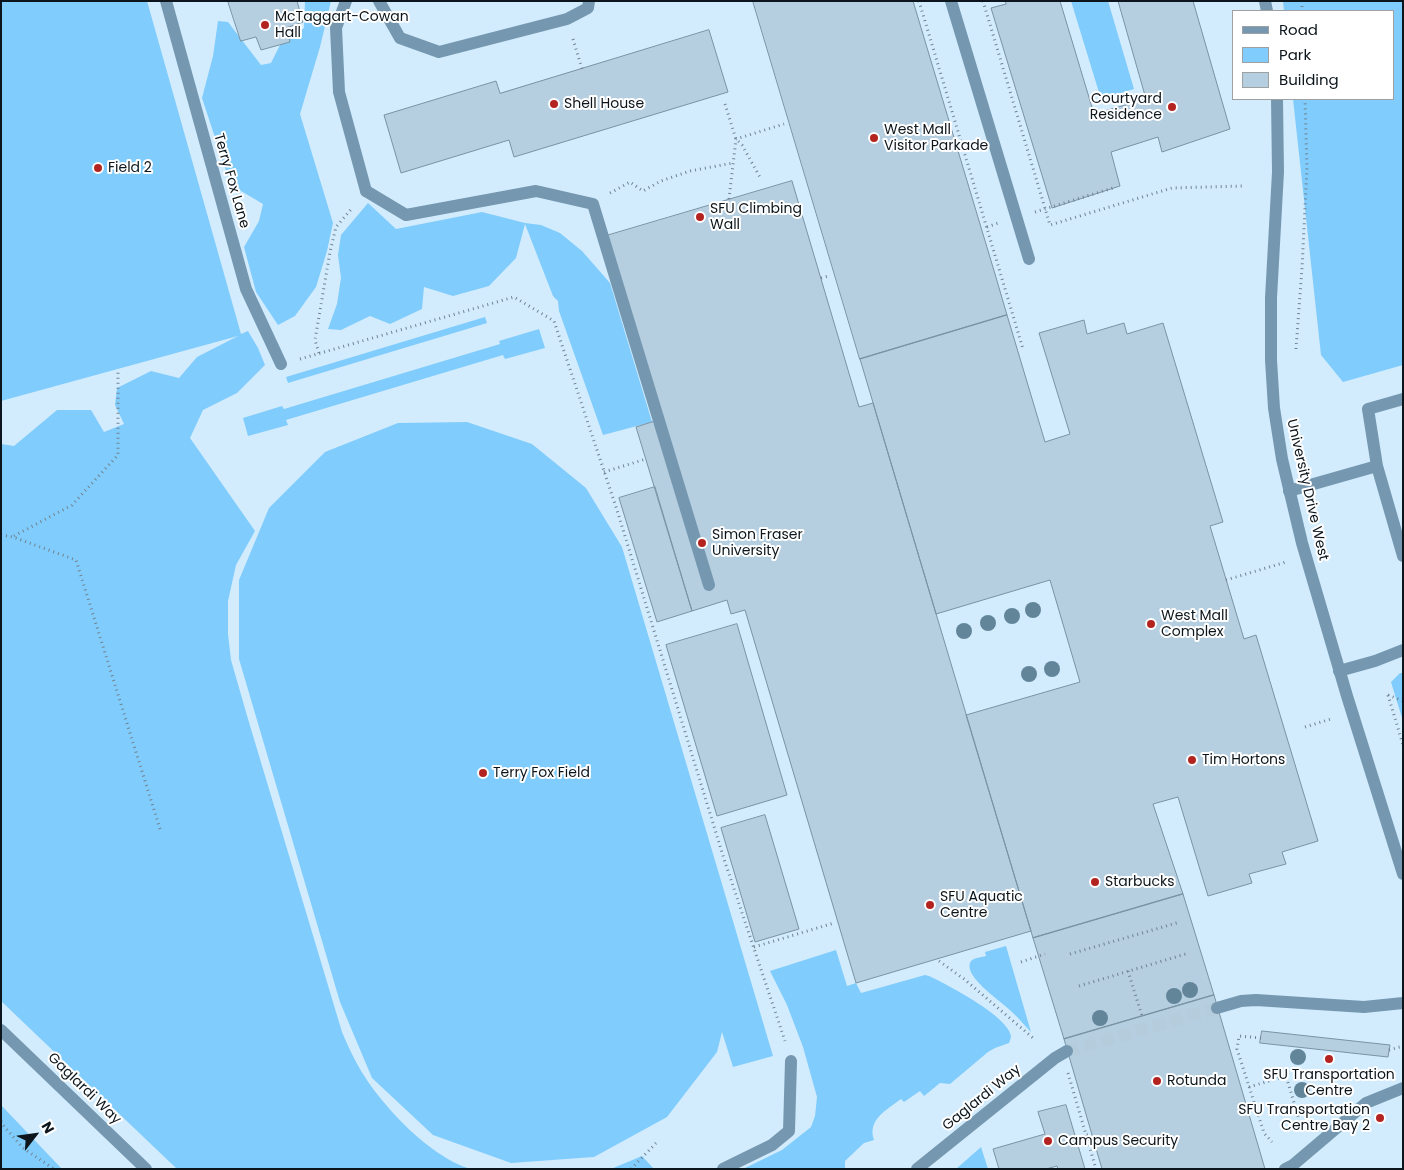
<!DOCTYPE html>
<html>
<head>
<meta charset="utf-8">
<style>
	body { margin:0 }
	#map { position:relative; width:1404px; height:1170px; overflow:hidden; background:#d2ecfe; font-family:Poppins,sans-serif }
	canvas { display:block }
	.frame { position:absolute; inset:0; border:2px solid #0b151b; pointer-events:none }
	.legend { position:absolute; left:1232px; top:10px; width:162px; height:90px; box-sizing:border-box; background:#fff; border:1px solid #9da1a4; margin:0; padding:6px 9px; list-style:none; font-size:15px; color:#0b151b }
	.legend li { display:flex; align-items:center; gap:10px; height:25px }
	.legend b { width:25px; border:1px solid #9da1a4 }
	.north { position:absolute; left:10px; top:1110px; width:50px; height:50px; -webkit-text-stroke:4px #fff; paint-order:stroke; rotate:60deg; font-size:14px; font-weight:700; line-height:20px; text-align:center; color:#0b151b }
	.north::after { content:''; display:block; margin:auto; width:18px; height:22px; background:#0b151b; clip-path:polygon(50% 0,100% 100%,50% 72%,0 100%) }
</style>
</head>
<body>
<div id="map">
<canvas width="1404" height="1170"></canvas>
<div class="frame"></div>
<ul class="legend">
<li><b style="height:6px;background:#7598b0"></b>Road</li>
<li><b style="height:14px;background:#80ccfc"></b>Park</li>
<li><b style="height:14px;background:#b5cee0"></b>Building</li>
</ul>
<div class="north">N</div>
</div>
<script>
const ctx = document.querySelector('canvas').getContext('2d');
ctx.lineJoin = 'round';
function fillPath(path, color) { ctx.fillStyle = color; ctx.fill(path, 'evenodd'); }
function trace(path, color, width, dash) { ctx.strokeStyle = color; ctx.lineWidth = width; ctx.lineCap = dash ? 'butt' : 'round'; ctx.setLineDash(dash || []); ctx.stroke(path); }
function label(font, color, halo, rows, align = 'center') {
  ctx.font = font + ' Poppins,sans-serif'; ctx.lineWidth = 4; ctx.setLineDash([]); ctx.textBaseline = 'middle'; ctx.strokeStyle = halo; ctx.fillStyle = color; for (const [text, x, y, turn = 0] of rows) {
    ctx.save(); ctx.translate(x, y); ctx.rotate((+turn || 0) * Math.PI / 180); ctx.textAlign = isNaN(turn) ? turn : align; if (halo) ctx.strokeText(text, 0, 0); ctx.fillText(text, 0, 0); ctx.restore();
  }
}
const green = new Path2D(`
	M 1,1 L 147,1 L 241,334 L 248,331 L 258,348 L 265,365 L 237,393 L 203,410 L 190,438 L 255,531 L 236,565 L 228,601 L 228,634 L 231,660 L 248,719 L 342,1032 C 346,1041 350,1051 355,1060 C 374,1098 428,1157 471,1169 L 177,1169 L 1,1001 L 1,444 L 14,446 L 57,410 L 91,410 L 104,432 L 124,424 L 115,405 L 117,388 L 151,371 L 179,378 L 197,357 L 238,336 L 1,401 Z
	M 305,1 L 331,1 L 320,47 L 300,114 L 333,223 L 327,251 L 316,287 L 295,316 L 278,325 L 256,292 L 244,247 L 259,221 L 263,204 L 241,191 L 228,177 L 202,98 L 213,56 L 218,21 L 228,22 L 261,65 L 271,63 L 280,45 L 304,28 Z
	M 1071,1 L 1108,1 L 1134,89 L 1101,99 Z
	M 1283,1 L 1403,1 L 1403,365 L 1343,382 L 1321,355 L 1293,99 L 1393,99 L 1393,11 L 1284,11 Z
	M 368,203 L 396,229 L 482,212 L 525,223 L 541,225 L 560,233 L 582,251 L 610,283 L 652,422 L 603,435 L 559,311 L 558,301 L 553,296 L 525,224 L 516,258 L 489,286 L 453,296 L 424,287 L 422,309 L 390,324 L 370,316 L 341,330 L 328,329 L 337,304 L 341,278 L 338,255 L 341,235 Z
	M 485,317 L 487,323 L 288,383 L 286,377 Z
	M 539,329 L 545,348 L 505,359 L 503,355 L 286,420 L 288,425 L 248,436 L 243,418 L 282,406 L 284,409 L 500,344 L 499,341 Z
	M 467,422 L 532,444 L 586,488 L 622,547 L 773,1056 L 733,1067 L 722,1032 L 717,1052 L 667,1117 L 594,1157 L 511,1163 L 433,1135 L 372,1078 L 340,1002 L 239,659 L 239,580 L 269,508 L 325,452 L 398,423 Z
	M 1400,673 L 1403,673 L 1403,721 L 1391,682 Z
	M 1006,946 L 1031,1032 C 1024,1025 1019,1018 1012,1012 C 1004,1003 961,976 971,961 C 974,958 982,957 986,956 L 985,952 Z
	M 836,950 L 847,986 L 856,983 L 861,993 L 925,975 L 929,976 C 946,984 1008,1016 1011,1036 C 1011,1037 1010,1041 1009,1043 L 995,1048 L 988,1052 L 950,1084 L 940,1083 L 924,1096 L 920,1091 L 904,1102 L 901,1099 C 887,1110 867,1119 874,1140 L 864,1143 L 845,1161 L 845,1169 L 743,1169 L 782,1150 L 811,1127 L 815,1116 L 817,1097 L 803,1047 L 787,1005 L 770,971 Z
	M 1,1105 L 62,1169 L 1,1169 Z
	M 981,1147 L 988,1169 L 956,1169 Z
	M 642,1156 L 654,1169 L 611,1169 Z`);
const building = new Path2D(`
	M 228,1 L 297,1 L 303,22 L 286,28 L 290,42 L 261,50 L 256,37 L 241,41 Z
	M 753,1 L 913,1 L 995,274 L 1007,315 L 860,359 Z
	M 1005,1 L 1060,1 L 1094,114 L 1146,99 L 1118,1 L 1193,1 L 1230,129 L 1162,152 L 1158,137 L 1111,152 L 1120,186 L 1052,208 L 991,8 L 1006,4 Z
	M 709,30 L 728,92 L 514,157 L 509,140 L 401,173 L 384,115 L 496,81 L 500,93 Z
	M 792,181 L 859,407 L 873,403 L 1031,931 L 856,983 L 745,610 L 731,614 L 727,600 L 692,611 L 636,427 L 661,419 L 606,236 Z
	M 1007,315 L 1045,442 L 1070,434 L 1039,333 L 1084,320 L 1087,334 L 1124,323 L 1127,334 L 1163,323 L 1223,522 L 1210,526 L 1244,639 L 1256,635 L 1318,841 L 1282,852 L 1286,864 L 1249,874 L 1252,883 L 1208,896 L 1178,797 L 1153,804 L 1183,894 L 1033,938 L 966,715 L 1080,682 L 1050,580 L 936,614 L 860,359 Z
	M 655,487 L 692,611 L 657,622 L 619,498 Z
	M 737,624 L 787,795 L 717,816 L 666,645 Z
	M 765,815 L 799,929 L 755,942 L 721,828 Z
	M 1183,894 L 1214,995 L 1064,1039 L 1033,938 Z
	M 1214,995 L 1265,1169 L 1102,1169 L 1064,1039 Z
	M 1262,1031 L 1390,1045 L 1388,1057 L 1260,1043 Z
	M 1066,1105 L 1085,1169 L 1058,1169 L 1057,1166 L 1046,1169 L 999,1169 L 993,1149 L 1045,1134 L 1038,1112 Z`);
const tertiaryTunnel = new Path2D(`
	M 1067,1051 L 1217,1008`);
const path = new Path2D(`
	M 919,1 L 1023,349
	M 983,1 L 1050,225 L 1172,188 L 1243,186
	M 1302,1 L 1302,11
	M 573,39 L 582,69
	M 725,104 L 736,139 L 742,145 L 761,179
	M 610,193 L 630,182 L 643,191 L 661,181 L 690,171 L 733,163
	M 729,199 L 736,139 L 784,124
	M 1035,212 L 1113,188
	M 987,227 L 998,223
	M 821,278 L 829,276
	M 1296,349 L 1302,268 L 1307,168 L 1305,99
	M 319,353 L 315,340 L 330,252 L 336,227 L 353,207
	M 300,359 L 514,297 L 554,321 L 617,510 L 724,859 L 785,1041
	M 604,472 L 646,459
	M 1,535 L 13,537 L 76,560 L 160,829
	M 14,536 L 72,505 L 118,455 L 118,369
	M 1226,580 L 1286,562
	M 1388,695 L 1403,745
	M 1388,695 L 1403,701
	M 1305,727 L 1331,719
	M 754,947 L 834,923
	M 1070,954 L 1180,922
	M 939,961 L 964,979 L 1033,1038
	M 1021,962 L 1045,954
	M 1128,971 L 1142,1016
	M 1079,986 L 1189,953
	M 1261,1038 L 1239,1036 L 1237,1049 L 1264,1133 L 1272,1142
	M 1389,1050 L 1403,1046
	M 1068,1073 L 1096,1169
	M 1249,1087 L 1286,1076 L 1299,1119
	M 1,1121 L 3,1125 L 23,1148 L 54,1169
	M 1087,1135 L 1092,1134
	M 631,1169 L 658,1141`);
const service = new Path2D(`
	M 166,1 L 246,289 L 281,364
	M 379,1 L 400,38 L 439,52 L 567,19 L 588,8 L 589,1
	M 951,1 L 1029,259
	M 366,191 L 406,215 L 536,191 L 593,204 L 709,585
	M 1377,466 L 1368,409 L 1403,399
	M 1289,491 L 1377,466 L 1403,556
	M 1339,671 L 1375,661 L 1403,650
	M 723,1169 L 772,1145 L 789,1131 L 791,1061`);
const minor = new Path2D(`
	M 346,1 L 336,28 L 339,92 L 366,191`);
const tertiary = new Path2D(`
	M 1265,1 L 1267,11
	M 1277,99 L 1278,172 L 1271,298 L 1271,360 L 1274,408 L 1282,459 L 1302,543 L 1347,696 L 1403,874
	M 1217,1008 L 1241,1001 L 1256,1000 L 1364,1007 L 1403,1003
	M 1,1030 L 146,1169
	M 917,1169 L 1055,1058 L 1067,1051
	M 1285,1169 L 1293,1165 L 1366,1103 L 1403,1088`);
const trees = [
	[1033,610],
	[1012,616],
	[988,623],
	[964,631],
	[1052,669],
	[1029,674],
	[1190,990],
	[1174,996],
	[1100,1018],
	[1298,1057],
	[1302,1090]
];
const markers = [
	[265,25,5,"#b32420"],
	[554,104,5,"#b32420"],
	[1172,107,5,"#b32420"],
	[874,138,5,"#b32420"],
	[98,168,5,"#b32420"],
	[700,217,5,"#b32420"],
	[702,543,5,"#b32420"],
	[1151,624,5,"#b32420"],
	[1192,760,5,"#b32420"],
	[483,773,5,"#b32420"],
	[1095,882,5,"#b32420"],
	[930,905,5,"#b32420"],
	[1329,1059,5,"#b32420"],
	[1157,1081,5,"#b32420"],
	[1380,1118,5,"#b32420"],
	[1048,1141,5,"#b32420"]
];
const poiNames = [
	["McTaggart-Cowan",275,17],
	["Hall",275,33],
	["Courtyard",1162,99,"right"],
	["Residence",1162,115,"right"],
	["Shell House",564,104],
	["West Mall",884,130],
	["Visitor Parkade",884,146],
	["Field 2",108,168],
	["SFU Climbing",710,209],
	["Wall",710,225],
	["Simon Fraser",712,535],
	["University",712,551],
	["West Mall",1161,616],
	["Complex",1161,632],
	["Tim Hortons",1202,760],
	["Terry Fox Field",493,773],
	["Starbucks",1105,882],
	["SFU Aquatic",940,897],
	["Centre",940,913],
	["SFU Transportation",1329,1075,"center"],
	["Centre",1329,1091,"center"],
	["Rotunda",1167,1081],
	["SFU Transportation",1370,1110,"right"],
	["Centre Bay 2",1370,1126,"right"],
	["Campus Security",1058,1141]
];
const streetNames = [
	["Terry Fox Lane",231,181,74],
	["University Drive West",1307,490,77],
	["Gaglardi Way",84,1089,44],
	["Gaglardi Way",982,1098,-39]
];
fillPath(green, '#80ccfc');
fillPath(building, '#b5cee0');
trace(building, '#7a93a3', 1);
trace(tertiaryTunnel, '#b4ccdc', 12, [12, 6]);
trace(path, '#71838f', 3, [1, 4]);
trace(service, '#7598b0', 12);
trace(minor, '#7598b0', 12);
trace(tertiary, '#7598b0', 12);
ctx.fillStyle = '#638599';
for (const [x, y] of trees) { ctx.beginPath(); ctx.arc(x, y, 8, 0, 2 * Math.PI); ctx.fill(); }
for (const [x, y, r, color] of markers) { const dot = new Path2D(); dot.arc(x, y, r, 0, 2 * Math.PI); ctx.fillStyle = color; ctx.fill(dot); trace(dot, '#fff', 2); }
label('14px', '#0b151b', '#fff', poiNames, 'left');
label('14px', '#0b151b', '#fff', streetNames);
</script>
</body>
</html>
